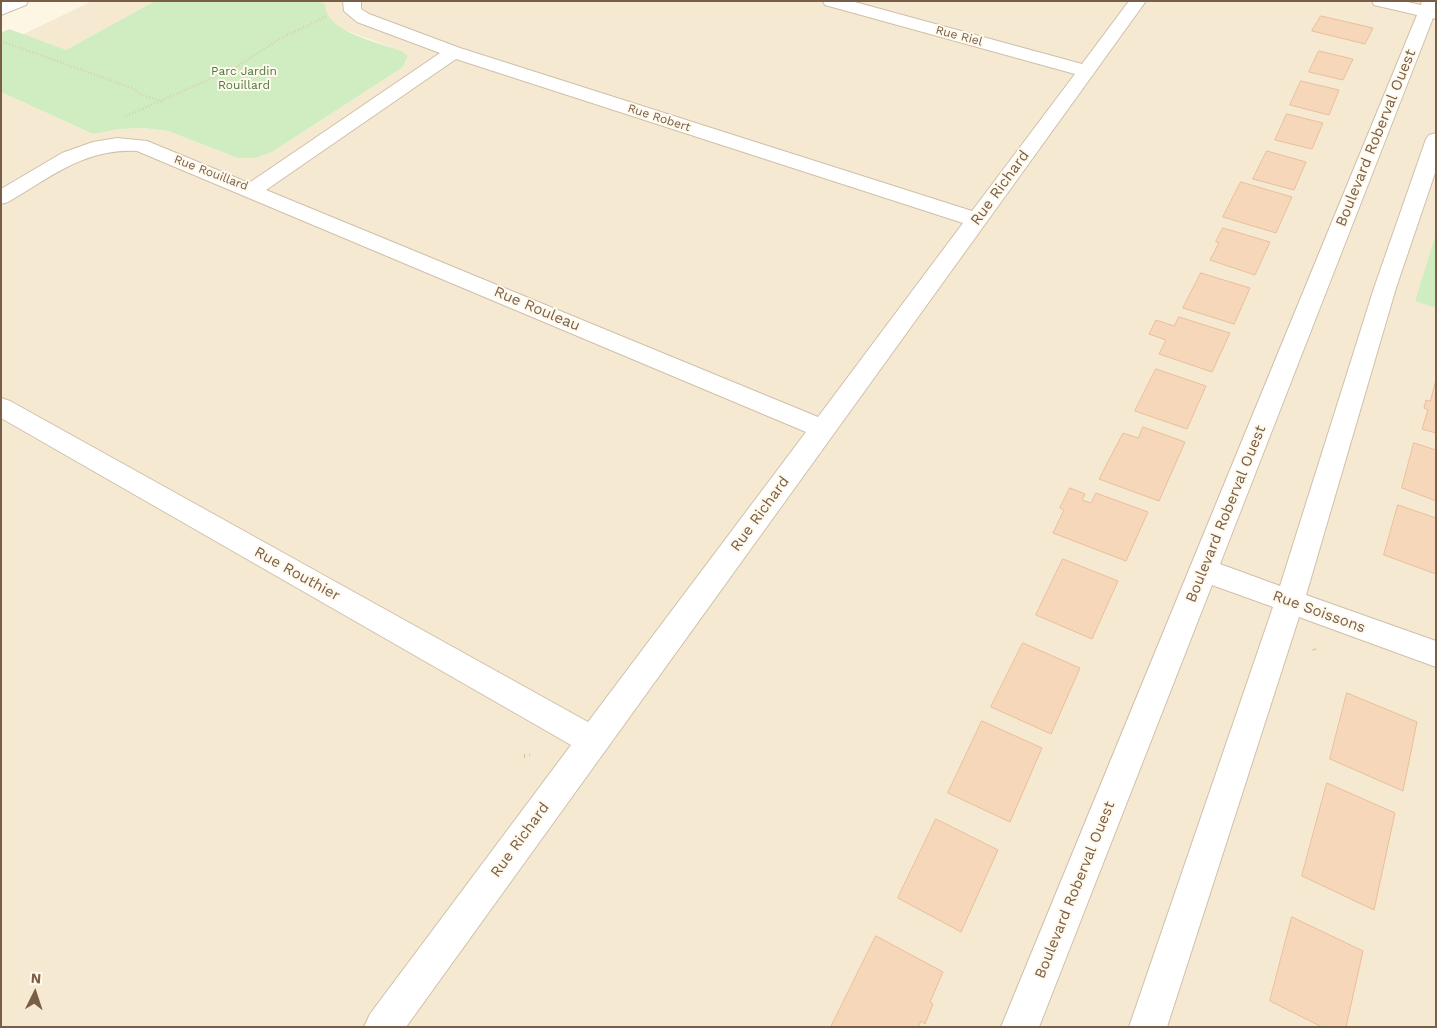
<!DOCTYPE html>
<html>
<head>
<meta charset="utf-8">
<style>
	body { margin:0 }
	#map { position:relative; width:1437px; height:1028px; overflow:hidden; background:#fef6e4; font-family:"Work Sans",sans-serif }
	canvas { display:block }
	.frame { position:absolute; inset:0; border:2px solid #795e47; pointer-events:none }
	.north { position:absolute; left:10px; top:968px; width:50px; height:50px; -webkit-text-stroke:4px #fff9ec; paint-order:stroke; rotate:4deg; font-size:14px; font-weight:700; line-height:20px; text-align:center; color:#795e47 }
	.north::after { content:''; display:block; margin:auto; width:18px; height:22px; background:#795e47; clip-path:polygon(50% 0,100% 100%,50% 72%,0 100%) }
</style>
</head>
<body>
<div id="map">
<canvas width="1437" height="1028"></canvas>
<div class="frame"></div>
<div class="north">N</div>
</div>
<script>
const ctx = document.querySelector('canvas').getContext('2d');
ctx.lineJoin = 'round';
function fillPath(path, color) { ctx.fillStyle = color; ctx.fill(path, 'evenodd'); }
function trace(path, color, width, dash) { ctx.strokeStyle = color; ctx.lineWidth = width; ctx.lineCap = dash ? 'butt' : 'round'; ctx.setLineDash(dash || []); ctx.stroke(path); }
function label(font, color, halo, rows, align = 'center') {
  ctx.font = font + ' "Work Sans",sans-serif'; ctx.lineWidth = 4; ctx.setLineDash([]); ctx.textBaseline = 'middle'; ctx.strokeStyle = halo; ctx.fillStyle = color; for (const [text, x, y, turn = 0] of rows) {
    ctx.save(); ctx.translate(x, y); ctx.rotate((+turn || 0) * Math.PI / 180); ctx.textAlign = isNaN(turn) ? turn : align; if (halo) ctx.strokeText(text, 0, 0); ctx.fillText(text, 0, 0); ctx.restore();
  }
}
const residential = new Path2D(`
	M 92,1 L 155,1 L 66,50 L 1,45 Z
	M 317,1 L 1436,1 L 1436,233 L 1415,301 L 1436,308 L 1436,1027 L 1,1027 L 1,92 L 93,134 L 120,129 L 144,128 L 168,131 L 238,158 L 256,158 L 272,152 L 403,67 L 408,57 L 402,51 L 342,29 L 330,20 L 325,11 L 325,4 Z`);
const green = new Path2D(`
	M 155,1 L 317,1 L 325,4 C 324,32 381,43 402,51 L 408,56 L 403,67 L 272,152 L 256,158 L 238,158 L 168,131 L 144,128 L 120,129 L 93,134 L 1,92 L 1,33 L 9,29 L 66,50 Z
	M 1436,233 L 1436,308 L 1415,301 Z`);
const building = new Path2D(`
	M 1321,16 L 1373,28 L 1365,44 L 1312,31 Z
	M 1319,51 L 1353,59 L 1343,80 L 1309,72 Z
	M 1301,81 L 1339,90 L 1329,115 L 1290,105 Z
	M 1287,114 L 1323,123 L 1312,149 L 1275,140 Z
	M 1267,151 L 1306,162 L 1294,190 L 1253,179 Z
	M 1241,182 L 1292,197 L 1276,233 L 1223,217 Z
	M 1223,228 L 1270,242 L 1255,275 L 1210,260 L 1219,243 L 1216,242 Z
	M 1201,273 L 1250,288 L 1234,324 L 1183,308 Z
	M 1179,317 L 1230,333 L 1212,372 L 1159,354 L 1166,340 L 1149,334 L 1156,320 L 1174,326 Z
	M 1156,369 L 1206,386 L 1187,429 L 1135,411 Z
	M 1436,380 L 1436,433 L 1422,429 L 1428,410 L 1424,408 L 1426,400 L 1430,401 Z
	M 1143,427 L 1185,442 L 1159,501 L 1099,479 L 1123,433 L 1138,438 Z
	M 1414,443 L 1436,450 L 1436,501 L 1402,488 Z
	M 1070,488 L 1085,494 L 1082,500 L 1091,503 L 1096,493 L 1148,512 L 1126,561 L 1053,533 L 1064,510 L 1060,508 Z
	M 1398,505 L 1436,518 L 1436,574 L 1384,555 Z
	M 1063,559 L 1118,581 L 1092,639 L 1036,615 Z
	M 1023,643 L 1080,668 L 1051,734 L 991,707 Z
	M 1347,693 L 1417,722 L 1403,791 L 1330,759 Z
	M 982,721 L 1042,748 L 1010,822 L 948,793 Z
	M 1327,783 L 1395,813 L 1374,910 L 1302,876 Z
	M 936,819 L 998,850 L 961,932 L 898,898 Z
	M 1292,917 L 1363,951 L 1346,1027 L 1322,1027 L 1270,1001 Z
	M 876,936 L 943,972 L 930,1002 L 933,1004 L 925,1024 L 921,1021 L 918,1027 L 831,1027 Z`);
const pathFar1 = new Path2D(`
	M 1,41 L 132,88 L 142,95 L 161,101
	M 124,117 L 235,68 L 279,39 L 326,17`);
const path = new Path2D(`
	M 1314,649 L 1316,654
	M 524,756 L 530,755`);
const minor = new Path2D(`
	M 6,1 L 28,1 L 26,5 L 1,15 L 1,3 Z
	M 343,1 L 361,1 L 361,9 L 369,14 L 460,48 L 972,211 L 1075,74 L 825,5 L 823,1 L 851,1 L 1082,64 L 1129,1 L 1146,1 L 406,1027 L 364,1027 L 370,1014 L 571,745 L 1,418 L 1,398 L 10,401 L 588,722 L 806,432 L 137,151 C 85,148 51,177 8,202 L 1,204 L 1,189 L 62,153 L 93,142 L 117,138 L 147,141 L 249,183 L 440,53 L 357,22 L 344,11 ZM 456,59 L 963,223 L 818,417 L 266,190 Z
	M 1372,1 L 1403,1 L 1421,5 L 1422,1 L 1436,1 L 1436,19 L 1433,18 L 1220,564 L 1280,586 L 1374,288 L 1426,139 L 1429,135 L 1436,133 L 1436,170 L 1396,288 L 1306,595 L 1436,641 L 1436,667 L 1299,617 L 1167,1027 L 1129,1027 L 1273,607 L 1212,585 L 1039,1027 L 1001,1027 L 1417,15 L 1374,5 Z`);
const farStreetnames = [
	["Rue Riel",959,36,15],
	["Rue Robert",659,118,18],
	["Rue Rouillard",211,173,21]
];
const farParknames = [
	["Parc Jardin",244,71],
	["Rouillard",244,85]
];
const streetNames = [
	["Boulevard Roberval Ouest",1376,138,-68],
	["Rue Richard",1000,188,-54],
	["Rue Rouleau",537,309,23],
	["Rue Richard",760,514,-54],
	["Boulevard Roberval Ouest",1226,514,-68],
	["Rue Routhier",297,574,29],
	["Rue Soissons",1319,612,20],
	["Rue Richard",520,840,-54],
	["Boulevard Roberval Ouest",1075,890,-68]
];
fillPath(residential, '#f6e9d2');
fillPath(green, '#cfedc1');
fillPath(building, '#f6d7ba');
trace(building, '#eabf99', 1);
trace(minor, '#d0bfa9', 2);
trace(pathFar1, '#dbbb9c', 2.5, [0.5, 2.5]);
trace(path, '#dbbb9c', 4, [1, 4.5]);
fillPath(minor, '#fff');
label('12px', '#795e47', '#fff9ec', farStreetnames);
label('12px', '#487a3c', '#fff9ec', farParknames);
label('15px', '#795e47', '#fff9ec', streetNames);
</script>
</body>
</html>
